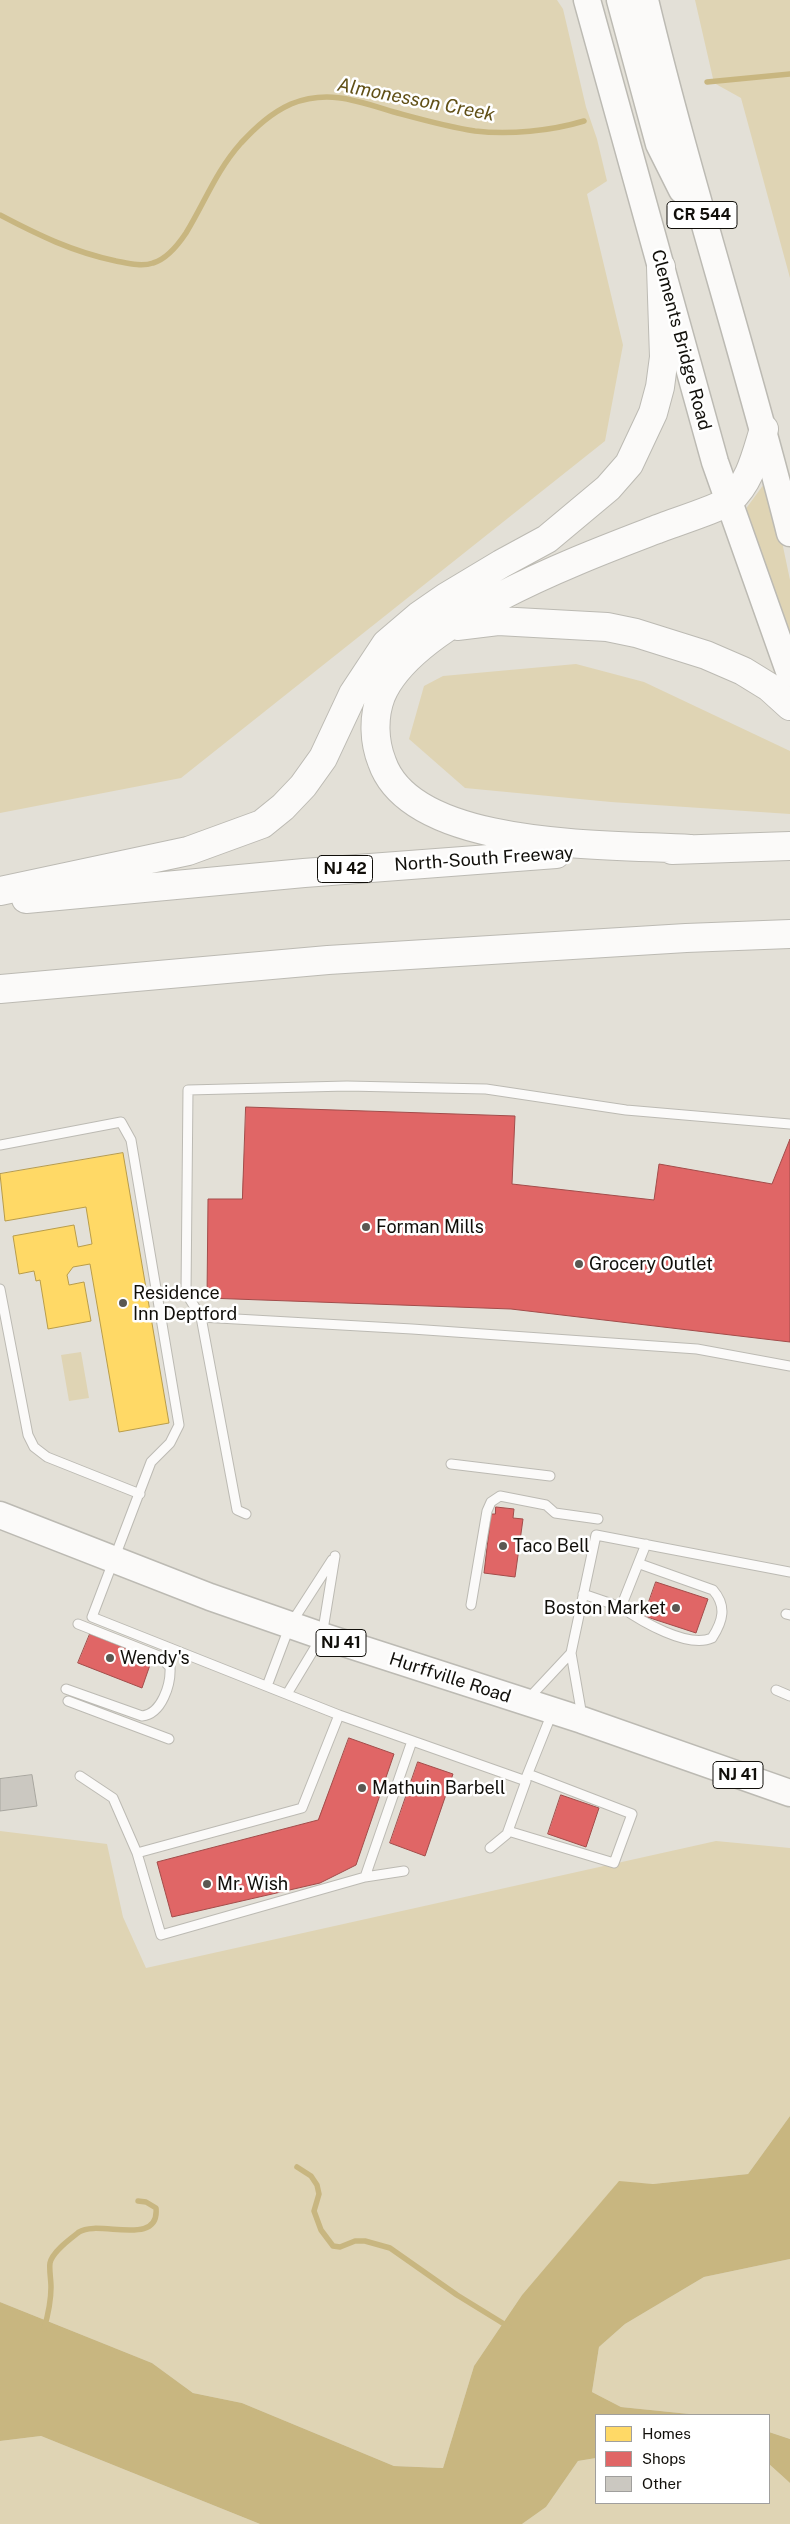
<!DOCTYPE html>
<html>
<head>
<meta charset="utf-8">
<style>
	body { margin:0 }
	#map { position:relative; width:790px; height:2524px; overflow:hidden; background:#e3e0d7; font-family:"Public Sans",sans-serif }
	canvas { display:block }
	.legend { position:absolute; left:595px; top:2414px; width:175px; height:90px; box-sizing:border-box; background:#fff; border:1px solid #a09f9d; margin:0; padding:6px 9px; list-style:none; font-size:15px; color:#110f0a }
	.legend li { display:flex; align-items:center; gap:10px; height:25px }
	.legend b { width:25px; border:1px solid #a09f9d }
</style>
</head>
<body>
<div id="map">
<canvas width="790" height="2524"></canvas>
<ul class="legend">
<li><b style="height:14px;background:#ffd966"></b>Homes</li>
<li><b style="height:14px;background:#e06666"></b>Shops</li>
<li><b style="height:14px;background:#cbc8c1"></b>Other</li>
</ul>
</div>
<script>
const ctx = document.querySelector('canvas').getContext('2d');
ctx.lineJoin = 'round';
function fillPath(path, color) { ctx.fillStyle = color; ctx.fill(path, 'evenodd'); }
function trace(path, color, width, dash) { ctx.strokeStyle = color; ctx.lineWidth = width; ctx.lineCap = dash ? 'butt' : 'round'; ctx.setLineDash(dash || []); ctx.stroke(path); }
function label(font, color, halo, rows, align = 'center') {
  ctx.font = font + ' "Public Sans",sans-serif'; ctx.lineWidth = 5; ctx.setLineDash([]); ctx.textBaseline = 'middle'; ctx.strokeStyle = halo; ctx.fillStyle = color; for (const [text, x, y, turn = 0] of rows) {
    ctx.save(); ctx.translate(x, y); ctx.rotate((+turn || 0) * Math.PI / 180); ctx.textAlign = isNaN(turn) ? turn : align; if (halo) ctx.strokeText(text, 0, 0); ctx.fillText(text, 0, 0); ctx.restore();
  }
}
const green = new Path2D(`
	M 0,0 L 557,0 L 563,9 L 586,107 L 597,139 L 607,181 L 587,194 L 623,345 L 605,441 L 181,778 L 0,813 Z
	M 695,0 L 790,0 L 790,278 L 741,98 L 714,83 Z
	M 764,484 L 781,537 L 790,580 L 790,638 L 745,510 Z
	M 576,664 L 644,682 L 790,751 L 790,814 L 611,802 L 465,788 L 409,739 L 424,686 L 443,676 Z
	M 81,1352 L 89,1398 L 69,1401 L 61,1355 Z
	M 0,1831 L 107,1844 L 123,1917 L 146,1968 L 716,1841 L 790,1848 L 790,2116 L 748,2174 L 653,2184 L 619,2182 L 522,2295 L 474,2366 L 443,2468 L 394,2466 L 242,2403 L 193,2393 L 152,2363 L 0,2302 Z
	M 790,2259 L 790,2439 L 769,2432 L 769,2415 L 699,2415 L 621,2407 L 592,2392 L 599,2347 L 625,2324 L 704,2277 Z
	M 41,2436 L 260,2524 L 0,2524 L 0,2441 Z
	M 596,2458 L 596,2503 L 769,2503 L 769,2464 L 790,2483 L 790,2524 L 522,2524 L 546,2507 L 578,2461 Z`);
const water = new Path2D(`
	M 790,2116 L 790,2259 L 704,2277 L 625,2324 L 599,2347 L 592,2392 L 621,2407 L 699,2415 L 596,2415 L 596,2458 L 578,2461 L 546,2507 L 522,2524 L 260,2524 L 41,2436 L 0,2441 L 0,2302 L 152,2363 L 193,2393 L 242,2403 L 394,2466 L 443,2468 L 474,2366 L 522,2295 L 619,2181 L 653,2184 L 748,2174 Z
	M 769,2432 L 790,2439 L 790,2483 L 769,2464 Z`);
const homes = new Path2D(`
	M 123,1153 L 169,1423 L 119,1432 L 90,1264 L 73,1267 L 67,1275 L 69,1285 L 84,1282 L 91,1321 L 48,1329 L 40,1280 L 36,1281 L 34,1271 L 19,1274 L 13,1236 L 74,1225 L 78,1247 L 92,1244 L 86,1207 L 5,1221 L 0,1174 Z`);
const shops = new Path2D(`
	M 246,1107 L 515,1116 L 512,1184 L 654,1200 L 659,1164 L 772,1184 L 790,1139 L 790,1342 L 511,1309 L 207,1298 L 208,1199 L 242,1199 Z
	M 496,1507 L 514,1509 L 513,1518 L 523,1519 L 515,1577 L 484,1573 L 491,1514 L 495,1514 Z
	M 656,1582 L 708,1599 L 696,1633 L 644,1616 Z
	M 90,1634 L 128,1649 L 127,1653 L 151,1662 L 142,1688 L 78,1663 Z
	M 349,1738 L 394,1754 L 356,1865 L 320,1883 L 172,1917 L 157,1862 L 318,1820 Z
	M 418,1762 L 453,1774 L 425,1856 L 390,1843 Z
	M 561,1795 L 599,1808 L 586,1847 L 548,1834 Z`);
const stream = new Path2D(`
	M 707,82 L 790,74
	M 0,215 C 38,235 73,252 116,261 C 127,263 141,267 153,263 C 167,259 178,245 186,233 C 205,202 216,171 241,143 C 256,127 271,113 291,104 C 328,89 358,101 394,112 C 420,119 448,127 475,131 C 509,135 551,131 584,121
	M 297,2167 L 311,2176 L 317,2185 L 319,2194 L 314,2211 L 321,2230 L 333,2246 L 340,2247 L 355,2241 L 365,2241 L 390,2248 L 457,2295 L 509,2327
	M 44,2329 C 48,2315 51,2301 51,2287 C 51,2279 49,2270 50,2263 C 52,2252 70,2239 79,2232 C 98,2219 160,2248 156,2208 L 146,2202 L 138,2201`);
const building = new Path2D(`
	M 32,1775 L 37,1806 L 0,1811 L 0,1779 Z`);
const service = new Path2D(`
	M 0,1145 L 121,1122 L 131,1140 L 179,1425 L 170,1443 L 151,1462 L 92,1617 L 339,1715 L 302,1808 L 137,1853 L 113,1798 L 80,1776
	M 0,1289 L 28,1435 L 34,1447 L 47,1457 L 140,1494
	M 201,1317 L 186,1293 L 188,1090 L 347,1086 L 486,1089 L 626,1110 L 790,1124
	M 451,1464 L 550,1476
	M 246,1514 L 237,1510 L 201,1317 L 412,1329 L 697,1349 L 790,1366
	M 583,1594 L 621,1607 L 646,1544
	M 471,1605 L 487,1511 L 491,1502 L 500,1496 L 546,1505 L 555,1513 L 598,1519
	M 621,1607 C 641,1621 688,1649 712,1638 C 723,1621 727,1606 713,1590 L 640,1564
	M 786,1614 L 790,1615
	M 267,1686 L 290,1625 L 332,1560
	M 66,1689 L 142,1716 C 162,1714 171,1684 170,1667 L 159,1656 L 78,1624
	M 776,1690 L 790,1696
	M 287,1694 L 322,1636 L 335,1556
	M 528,1699 L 571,1653
	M 68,1701 L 169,1739
	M 339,1715 L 526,1781 L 507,1834 L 490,1848
	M 582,1716 L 571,1653 L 596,1535 L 790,1572
	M 526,1778 L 552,1713
	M 508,1831 L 614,1863 L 632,1814 L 528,1774
	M 137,1853 L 161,1935 L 365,1877 L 404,1871
	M 365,1877 L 412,1741`);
const primary = new Path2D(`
	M 587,0 L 715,462 L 790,674
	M 620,0 L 659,144 L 682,190
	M 645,0 C 688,179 745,354 790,533
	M 0,1515 L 210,1597 L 322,1636 L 582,1720 L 790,1793`);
const motorway = new Path2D(`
	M 457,626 L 498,621 L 607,627 L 636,633 L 706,655 L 743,671 L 769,687 L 790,706
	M 690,849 C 612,844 413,851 382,762 C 374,742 373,717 381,696 C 412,621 582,558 655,530 C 669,524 721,508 730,500 C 751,481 756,454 764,429
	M 672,850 L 790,846
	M 0,891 L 188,851 L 262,824 L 283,807 L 303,786 L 323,758 L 353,694 L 386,644 L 420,615 L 446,597 L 501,564 L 547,539 L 608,488 L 629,464 L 653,413 L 660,387 L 664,357 L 661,267
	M 26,899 L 304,873 L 556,854
	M 0,989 L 328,960 L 686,938 L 790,934`);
const markers = [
	[366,1227,5,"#5a5852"],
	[579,1264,5,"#5a5852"],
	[123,1303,5,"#5a5852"],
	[503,1546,5,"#5a5852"],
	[676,1608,5,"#5a5852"],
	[110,1658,5,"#5a5852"],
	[362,1788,5,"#5a5852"],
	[207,1884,5,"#5a5852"]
];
const shields = [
	[702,215,70],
	[345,869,55],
	[341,1643,50],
	[738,1775,50]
];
const shieldNames = [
	["CR 544",702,215],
	["NJ 42",345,869],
	["NJ 41",341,1643],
	["NJ 41",738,1775]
];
const streetNames = [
	["Clements Bridge Road",681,340,75],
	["North-South Freeway",484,859,-4],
	["Hurffville Road",450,1678,18]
];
const poiNames = [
	["Forman Mills",376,1227],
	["Grocery Outlet",589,1264],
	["Residence",133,1293],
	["Inn Deptford",133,1314],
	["Taco Bell",513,1546],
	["Boston Market",666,1608,"right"],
	["Wendy's",120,1658],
	["Mathuin Barbell",372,1788],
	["Mr. Wish",217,1884]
];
const waterNames = [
	["Almonesson Creek",416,100,11]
];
fillPath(green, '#dfd4b4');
fillPath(water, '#c8b680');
fillPath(homes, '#ffd966');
trace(homes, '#b89c4a', 1);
fillPath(shops, '#e06666');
trace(shops, '#a24c4a', 1);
trace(stream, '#c8b680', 5.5);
fillPath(building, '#cbc8c1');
trace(building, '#a8a69f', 1);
trace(service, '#bcbab3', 11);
trace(primary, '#bcbab3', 29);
trace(motorway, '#bcbab3', 30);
trace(service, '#fbfaf9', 9);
trace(primary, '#fbfaf9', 26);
trace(motorway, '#fbfaf9', 28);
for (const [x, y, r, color] of markers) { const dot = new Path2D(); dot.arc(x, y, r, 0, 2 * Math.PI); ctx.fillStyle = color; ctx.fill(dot); trace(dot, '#fff', 2); }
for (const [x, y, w] of shields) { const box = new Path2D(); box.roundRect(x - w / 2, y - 13.5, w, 27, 4); ctx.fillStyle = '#fff'; ctx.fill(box); trace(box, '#110f0a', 1); }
label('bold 16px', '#110f0a', null, shieldNames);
label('18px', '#110f0a', '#fff', streetNames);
label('18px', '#110f0a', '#fff', poiNames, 'left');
label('italic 19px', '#615017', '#fff', waterNames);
</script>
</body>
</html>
